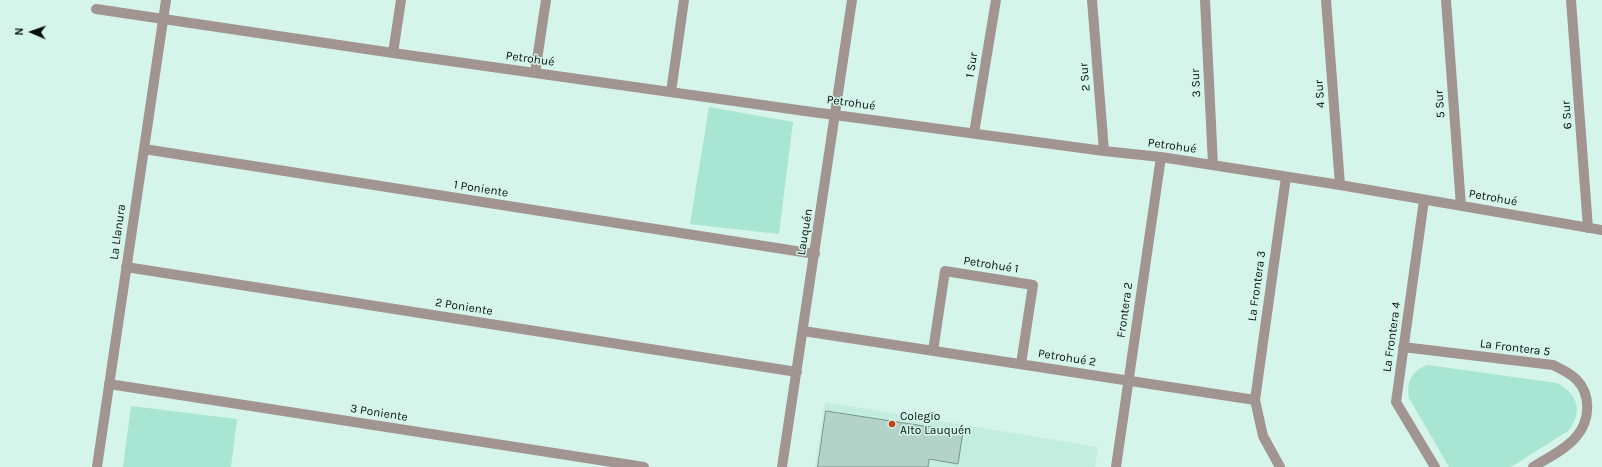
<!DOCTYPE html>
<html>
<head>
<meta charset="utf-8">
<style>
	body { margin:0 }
	#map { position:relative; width:1602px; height:467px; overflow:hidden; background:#d5f5ea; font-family:Karla,sans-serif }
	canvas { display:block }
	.north { position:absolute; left:12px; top:12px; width:40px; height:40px; -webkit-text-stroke:3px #d5f5ea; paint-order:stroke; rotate:272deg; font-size:11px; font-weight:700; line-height:16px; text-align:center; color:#05100d }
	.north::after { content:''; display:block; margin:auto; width:14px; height:18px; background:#05100d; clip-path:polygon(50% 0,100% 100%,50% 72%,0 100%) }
</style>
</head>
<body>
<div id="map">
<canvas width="1602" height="467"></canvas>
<div class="north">N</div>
</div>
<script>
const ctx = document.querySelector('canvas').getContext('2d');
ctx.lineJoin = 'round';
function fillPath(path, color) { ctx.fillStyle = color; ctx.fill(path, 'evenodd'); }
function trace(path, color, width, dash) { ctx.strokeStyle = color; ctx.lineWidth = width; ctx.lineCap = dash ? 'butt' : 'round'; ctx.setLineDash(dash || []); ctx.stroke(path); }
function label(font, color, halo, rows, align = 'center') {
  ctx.font = font + ' Karla,sans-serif'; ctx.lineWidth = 3; ctx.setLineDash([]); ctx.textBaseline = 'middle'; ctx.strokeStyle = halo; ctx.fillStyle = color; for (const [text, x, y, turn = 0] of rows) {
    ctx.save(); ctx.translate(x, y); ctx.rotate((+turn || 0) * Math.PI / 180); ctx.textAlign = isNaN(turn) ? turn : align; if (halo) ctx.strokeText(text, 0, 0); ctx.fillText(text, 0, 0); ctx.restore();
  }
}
const built = new Path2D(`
	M 825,402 L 1098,447 L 1095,467 L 815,467 Z`);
const green = new Path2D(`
	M 709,107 L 793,122 L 779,234 L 690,224 Z
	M 1428,365 L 1557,383 C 1579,395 1583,412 1568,431 L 1511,467 L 1449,467 L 1409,398 C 1406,382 1412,370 1428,365 Z
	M 131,406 L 237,419 L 231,467 L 123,467 Z`);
const building = new Path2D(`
	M 826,411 L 963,432 L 958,464 L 929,459 L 928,467 L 818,467 Z`);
const minor = new Path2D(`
	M 1092,0 L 1104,151
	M 1205,0 L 1213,165
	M 1326,0 L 1340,185
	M 1446,0 L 1461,206
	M 1571,0 L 1588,228
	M 96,9 L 393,53 L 805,111 L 1104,151 L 1161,157 L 1340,185 L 1602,230
	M 393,53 L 401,0
	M 535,73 L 546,0
	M 671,92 L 684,0
	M 974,133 L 996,0
	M 144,149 L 815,254
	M 1424,200 L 1396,402 L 1435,467
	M 126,267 L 797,372
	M 803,331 L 1255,400
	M 1403,347 L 1553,365 C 1561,369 1570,373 1576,379 C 1592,395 1590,421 1576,437 C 1565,450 1547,458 1533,467
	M 933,351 L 945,271 L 1033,285 L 1021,364
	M 109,384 L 644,467
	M 97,467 L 166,0
	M 782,467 L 852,0
	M 1116,467 L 1161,157
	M 1280,467 L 1263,436 L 1255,400 L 1286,177`);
const markers = [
	[892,424,4,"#c94110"]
];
const streetNames = [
	["Petrohué",530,59,8],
	["1 Sur",972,65,-81],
	["2 Sur",1085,77,-95],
	["3 Sur",1196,83,-93],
	["4 Sur",1320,94,-94],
	["Petrohué",851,103,8],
	["5 Sur",1440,104,-94],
	["6 Sur",1567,115,-94],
	["Petrohué",1172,146,8],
	["1 Poniente",481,189,9],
	["Petrohué",1493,198,10],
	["La Llanura",118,232,-82],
	["Lauquén",805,232,-81],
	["Petrohué 1",991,265,9],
	["La Frontera 3",1257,286,-82],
	["2 Poniente",464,307,9],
	["Frontera 2",1125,310,-82],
	["La Frontera 4",1392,337,-82],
	["La Frontera 5",1515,348,7],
	["Petrohué 2",1067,358,9],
	["3 Poniente",379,413,9]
];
const poiNames = [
	["Colegio",900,417],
	["Alto Lauquén",900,431]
];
fillPath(built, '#c3eddf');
fillPath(green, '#a8e5d2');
fillPath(building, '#b3d2c8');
trace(building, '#78968c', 1);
trace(minor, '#a29591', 10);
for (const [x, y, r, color] of markers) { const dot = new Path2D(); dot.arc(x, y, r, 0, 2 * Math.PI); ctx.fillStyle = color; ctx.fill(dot); trace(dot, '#d5f5ea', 1.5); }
label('12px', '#05100d', '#d5f5ea', streetNames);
label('12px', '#05100d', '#d5f5ea', poiNames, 'left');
</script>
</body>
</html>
